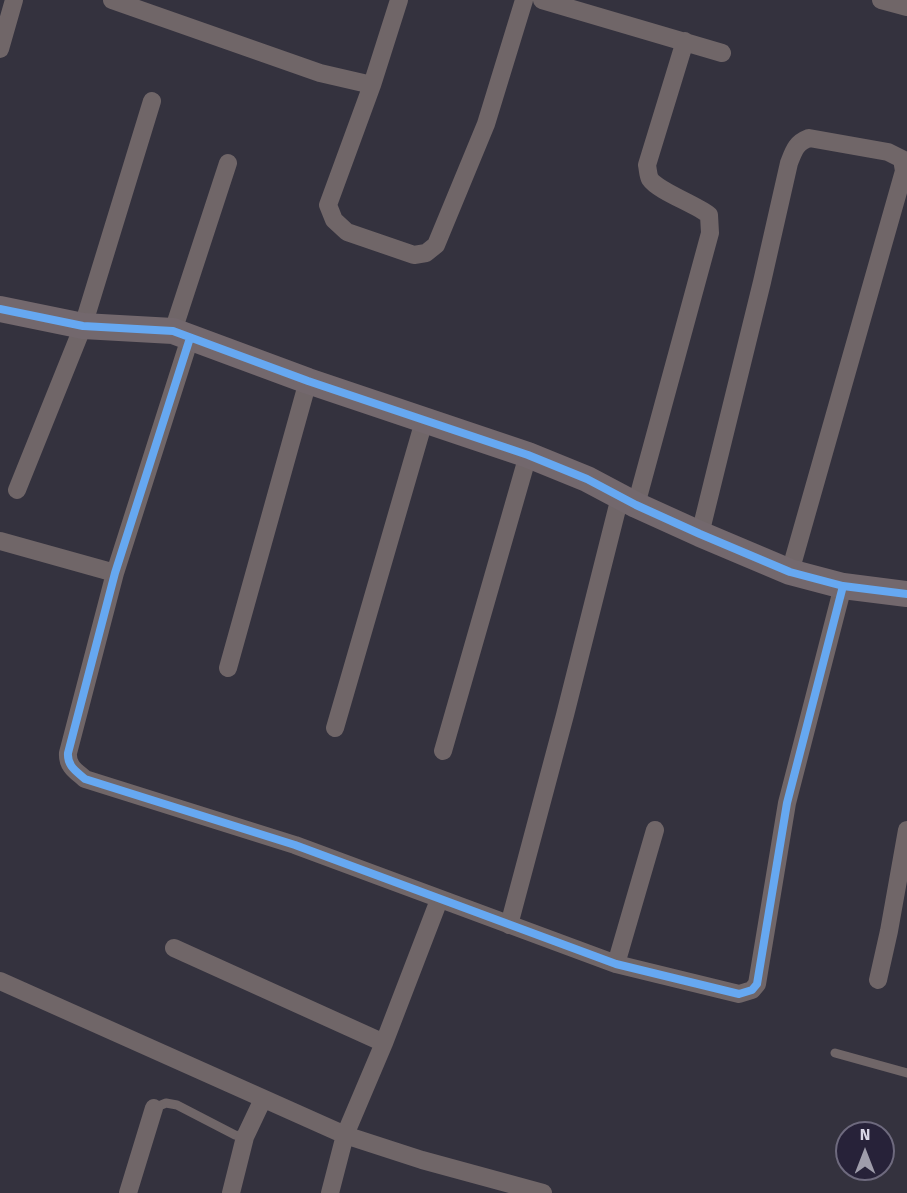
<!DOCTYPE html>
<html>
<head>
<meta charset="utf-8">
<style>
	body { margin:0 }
	#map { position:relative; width:907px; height:1193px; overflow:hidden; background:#34323e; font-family:"Fira Sans",sans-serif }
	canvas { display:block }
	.north { position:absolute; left:835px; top:1121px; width:60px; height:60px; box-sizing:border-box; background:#272239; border:2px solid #6e6a7e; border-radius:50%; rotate:0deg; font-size:16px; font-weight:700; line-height:24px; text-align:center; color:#d9d6e6 }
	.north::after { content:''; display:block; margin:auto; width:21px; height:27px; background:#9f9dab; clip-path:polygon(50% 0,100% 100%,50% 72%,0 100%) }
</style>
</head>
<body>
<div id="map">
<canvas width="907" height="1193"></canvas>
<div class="north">N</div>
</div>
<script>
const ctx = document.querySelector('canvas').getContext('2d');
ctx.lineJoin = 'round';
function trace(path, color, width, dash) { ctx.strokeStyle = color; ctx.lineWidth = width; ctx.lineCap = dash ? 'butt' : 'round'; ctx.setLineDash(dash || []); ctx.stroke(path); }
const lane = new Path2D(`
	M 835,1053 L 907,1073
	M 154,1108 L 166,1103 L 177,1105 L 235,1135 L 245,1137`);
const street = new Path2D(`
	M 112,0 L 320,73 L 372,85
	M 399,0 L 372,85 L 328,205 L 334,220 L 347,232 L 414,255 L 426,253 L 436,245 L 486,124 L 524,0
	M 542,0 L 722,53
	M 881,0 L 907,7
	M 0,49 L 14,0
	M 173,331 L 228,163
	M 190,338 L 115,573 L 68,753 C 67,766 76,771 85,779 L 295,845 L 616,964 L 739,994 L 752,990 L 757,984 L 787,803 L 843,586
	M 17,490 L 83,326 L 152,101
	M 636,505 L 710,233 L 709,215 C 695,204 658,191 650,179 C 648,175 648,170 647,165 L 685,41
	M 700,534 L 762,282 L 789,163 C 794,150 796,143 809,138 L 888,152 L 902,159 L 904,171 L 790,572
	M 0,541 L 115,573
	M 228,668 L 308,381
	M 335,728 L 424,421
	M 443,751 L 528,455
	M 439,900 L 384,1043 L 345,1135 L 422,1160 L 543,1193
	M 509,925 L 565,715 L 620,497
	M 174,948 L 384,1043
	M 616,964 L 655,830
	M 878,980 L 889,931 L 907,830
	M 0,981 L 345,1135 L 330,1193
	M 128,1193 L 154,1108
	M 231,1193 L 245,1137 L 263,1099`);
const secondary = new Path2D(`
	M 0,309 L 83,326 L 173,331 L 308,381 L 528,455 L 587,479 L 636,505 L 700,534 L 790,572 L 843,586 L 907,594`);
const cycleway = new Path2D(`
	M 0,309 L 83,326 L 173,331 L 308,381 L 528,455 L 587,479 L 636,505 L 700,534 L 790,572 L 843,586 L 907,594
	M 190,338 L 115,573 L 68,753 C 67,766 76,771 85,779 L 295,845 L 616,964 L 739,994 L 752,990 L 757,984 L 787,803 L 843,586`);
trace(lane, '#706668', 9);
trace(street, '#706668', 18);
trace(secondary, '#73686d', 26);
trace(cycleway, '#66a8f1', 8);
</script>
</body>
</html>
